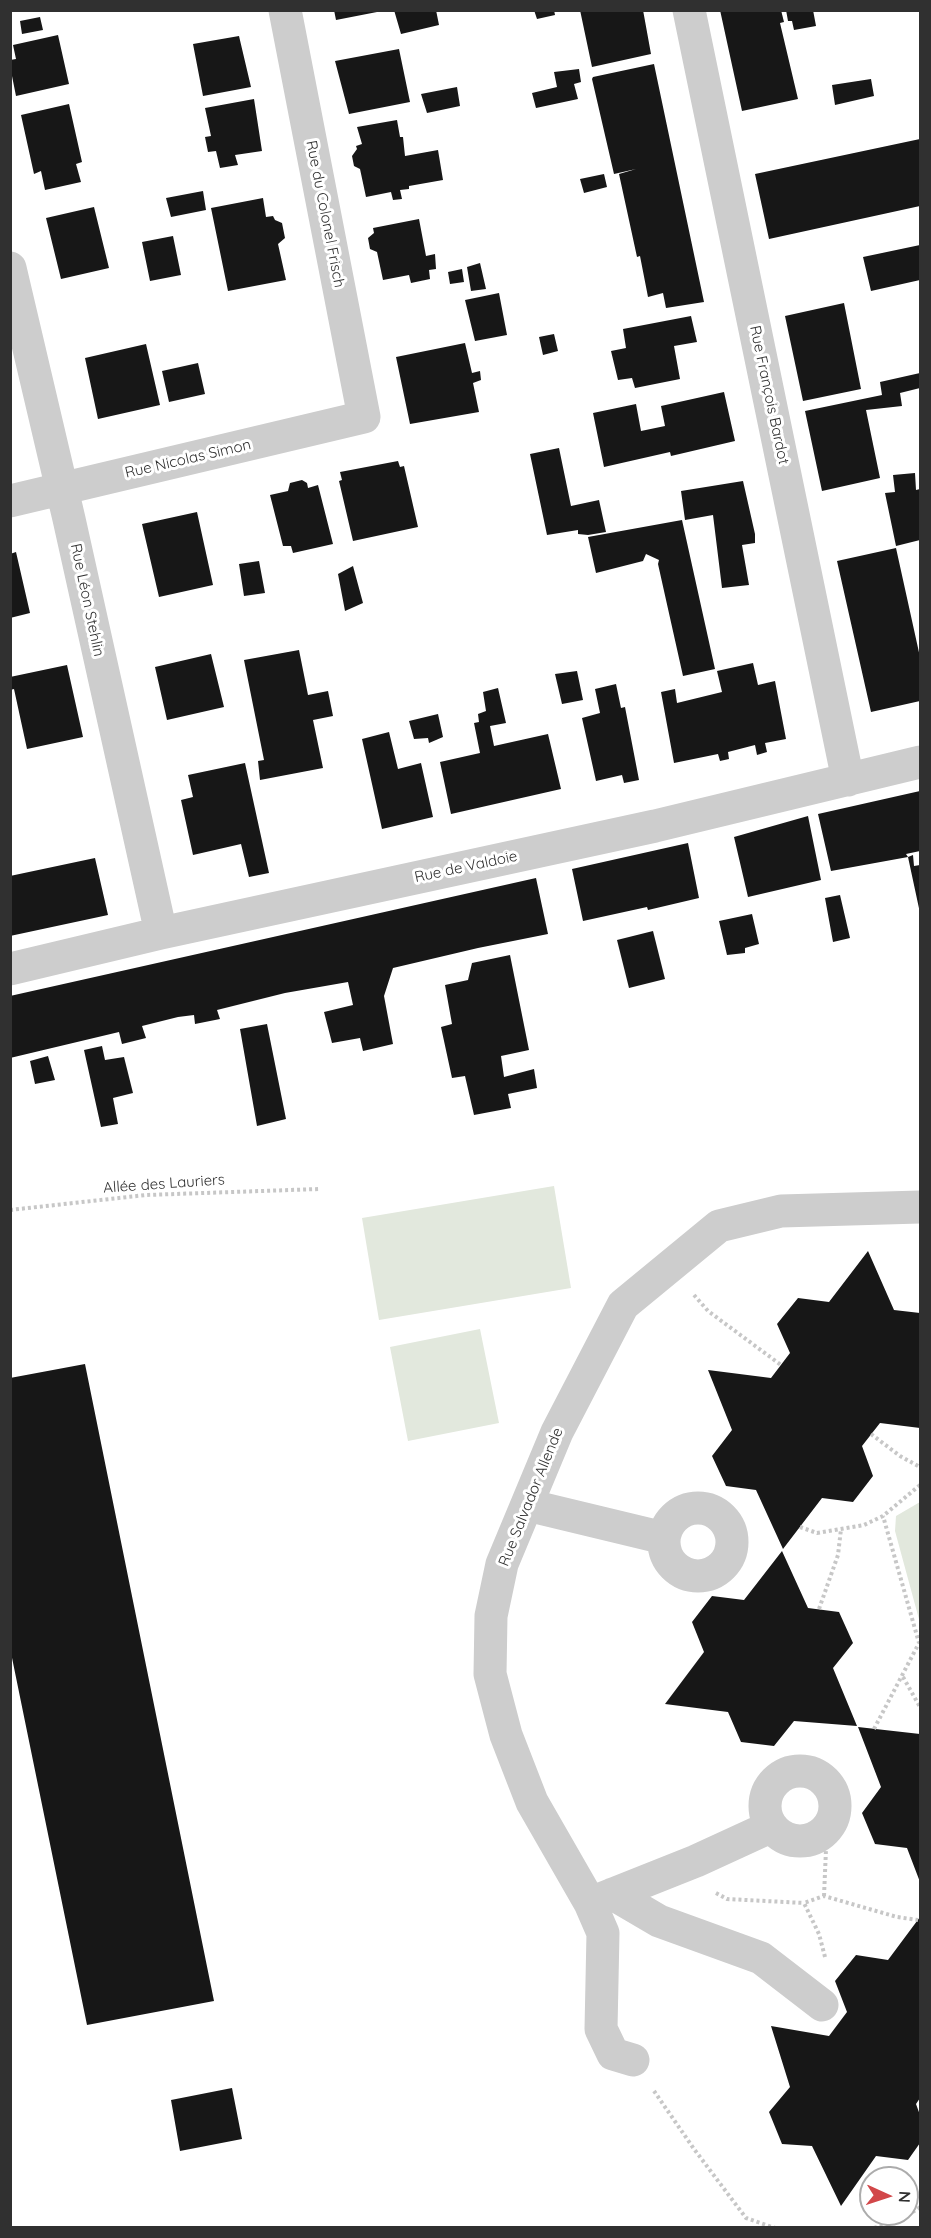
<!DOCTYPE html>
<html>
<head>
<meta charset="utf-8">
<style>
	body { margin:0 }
	#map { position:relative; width:931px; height:2238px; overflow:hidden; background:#fff; font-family:Quicksand,sans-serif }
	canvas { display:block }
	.frame { position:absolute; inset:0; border:12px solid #303030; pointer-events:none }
	.north { position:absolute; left:859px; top:2166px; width:60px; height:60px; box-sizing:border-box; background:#fff; border:2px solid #acacac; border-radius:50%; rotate:93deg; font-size:16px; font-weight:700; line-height:24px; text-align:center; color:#303030 }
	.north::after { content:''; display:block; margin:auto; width:21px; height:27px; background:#d24749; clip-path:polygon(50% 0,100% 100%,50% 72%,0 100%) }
</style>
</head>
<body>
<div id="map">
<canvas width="931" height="2238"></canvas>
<div class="frame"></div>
<div class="north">N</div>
</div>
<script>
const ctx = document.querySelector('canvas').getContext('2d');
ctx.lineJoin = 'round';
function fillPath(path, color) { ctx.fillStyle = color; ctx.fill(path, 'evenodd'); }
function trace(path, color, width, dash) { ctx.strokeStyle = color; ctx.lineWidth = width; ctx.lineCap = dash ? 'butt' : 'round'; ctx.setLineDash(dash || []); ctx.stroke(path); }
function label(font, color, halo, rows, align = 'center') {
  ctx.font = font + ' Quicksand,sans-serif'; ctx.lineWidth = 6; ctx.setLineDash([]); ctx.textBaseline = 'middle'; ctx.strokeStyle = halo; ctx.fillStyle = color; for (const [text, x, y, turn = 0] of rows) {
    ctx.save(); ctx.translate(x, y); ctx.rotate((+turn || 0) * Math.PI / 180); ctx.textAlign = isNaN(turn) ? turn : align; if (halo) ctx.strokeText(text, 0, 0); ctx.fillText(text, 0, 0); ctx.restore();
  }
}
const green = new Path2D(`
	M 554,1186 L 571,1288 L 379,1320 L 362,1218 Z
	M 480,1329 L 499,1423 L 408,1441 L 390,1347 Z
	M 920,1502 L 920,1623 L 895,1531 L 896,1516 Z`);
const building = new Path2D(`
	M 334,10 L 377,10 L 377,12 L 336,20 Z
	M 394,10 L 436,10 L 439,25 L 401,34 Z
	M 534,10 L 554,10 L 555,15 L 537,19 Z
	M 580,10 L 643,10 L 651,54 L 592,67 Z
	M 720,10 L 781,10 L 784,22 L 780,23 L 798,99 L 742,111 Z
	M 786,10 L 813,10 L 816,26 L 794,30 L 792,21 L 788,21 Z
	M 40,17 L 43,30 L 22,34 L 20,21 Z
	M 58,35 L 69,84 L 16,96 L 10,66 L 10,60 L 16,59 L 13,45 Z
	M 239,36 L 251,87 L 203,96 L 193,44 Z
	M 399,49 L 410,102 L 349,114 L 335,61 Z
	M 654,64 L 704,302 L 666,308 L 663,293 L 648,297 L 640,256 L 637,257 L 619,174 L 636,169 L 614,174 L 592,79 L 593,77 Z
	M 579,69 L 581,82 L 574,84 L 578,99 L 536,108 L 532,93 L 557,87 L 554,72 Z
	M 871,79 L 874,96 L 835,105 L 832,85 Z
	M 457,87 L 460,106 L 427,113 L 421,94 Z
	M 254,99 L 262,151 L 235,155 L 238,165 L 220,168 L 216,151 L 208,152 L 205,137 L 211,136 L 205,108 Z
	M 69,104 L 82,162 L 76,164 L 81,182 L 45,190 L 41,171 L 34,174 L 21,115 Z
	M 397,120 L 400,137 L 403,137 L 405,156 L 438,150 L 443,180 L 409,186 L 409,189 L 400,190 L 402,199 L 393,200 L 391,192 L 366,197 L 360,169 L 354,166 L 352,156 L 357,149 L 356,146 L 362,144 L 357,127 Z
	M 920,139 L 920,206 L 769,239 L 755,174 Z
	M 604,174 L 607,187 L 584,193 L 580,179 Z
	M 203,191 L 206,210 L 171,217 L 166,198 Z
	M 263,198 L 266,217 L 273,216 L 275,220 L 282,223 L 285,238 L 278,244 L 286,280 L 228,291 L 211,208 Z
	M 94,207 L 109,268 L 61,279 L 46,218 Z
	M 419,219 L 426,256 L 435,254 L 436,269 L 429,270 L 430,279 L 411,283 L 409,275 L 383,280 L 377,252 L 370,249 L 368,238 L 374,233 L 373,228 Z
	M 173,236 L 181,275 L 150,281 L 142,242 Z
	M 920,245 L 920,280 L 871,291 L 863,257 Z
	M 480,263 L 486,289 L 471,291 L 467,267 Z
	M 462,269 L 464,282 L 450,284 L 448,272 Z
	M 499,293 L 507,335 L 475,341 L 465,300 Z
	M 844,303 L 861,389 L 803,401 L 785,316 Z
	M 691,316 L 697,342 L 674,346 L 680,379 L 635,388 L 632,378 L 618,380 L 611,351 L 626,348 L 623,329 Z
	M 554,334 L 558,351 L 543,355 L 539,337 Z
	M 465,343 L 472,373 L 480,371 L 481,380 L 473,383 L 479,412 L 410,424 L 396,357 Z
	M 146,344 L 160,405 L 98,419 L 85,358 Z
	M 198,363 L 205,394 L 169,402 L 162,371 Z
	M 920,373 L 920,388 L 900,393 L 902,406 L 866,410 L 880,478 L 822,491 L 805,411 L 882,395 L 880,382 Z
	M 724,392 L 735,441 L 671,456 L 670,452 L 604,467 L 593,413 L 636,404 L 641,431 L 665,426 L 661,406 Z
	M 559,448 L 571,506 L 599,500 L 606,532 L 588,535 L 578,534 L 578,530 L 547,535 L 530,454 Z
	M 398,461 L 400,467 L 404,466 L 418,527 L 353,541 L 339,481 L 342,480 L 340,472 Z
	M 915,473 L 916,490 L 920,489 L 920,540 L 896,546 L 885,493 L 895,492 L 893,475 Z
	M 302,480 L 307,483 L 308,488 L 318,485 L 333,544 L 293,553 L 291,546 L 283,546 L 270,495 L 288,491 L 290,483 Z
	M 743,481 L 755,534 L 755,543 L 742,545 L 749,585 L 722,588 L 713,515 L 685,520 L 681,491 Z
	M 197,512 L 213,585 L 159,597 L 142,524 Z
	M 682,520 L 715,669 L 683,676 L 658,564 L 659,560 L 646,554 L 643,561 L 596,573 L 588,537 Z
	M 896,548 L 920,657 L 920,701 L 871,712 L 837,561 Z
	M 16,552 L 30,613 L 10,618 L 10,554 Z
	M 259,561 L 265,593 L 244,596 L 239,564 Z
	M 353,566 L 363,603 L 345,611 L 338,574 Z
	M 299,650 L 308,695 L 328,691 L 333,716 L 313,720 L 323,768 L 260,780 L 258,761 L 264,760 L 244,660 Z
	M 211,654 L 224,707 L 167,720 L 155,667 Z
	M 753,663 L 758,685 L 775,681 L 786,739 L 765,743 L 767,752 L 757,755 L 755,745 L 728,752 L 729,759 L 720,761 L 718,754 L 674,763 L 661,692 L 675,689 L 677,703 L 722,692 L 717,671 Z
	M 67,665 L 83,737 L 27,749 L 14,689 L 10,690 L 10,677 Z
	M 577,671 L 583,700 L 562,704 L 555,674 Z
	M 616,684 L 621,708 L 625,707 L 639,780 L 624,783 L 622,775 L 596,781 L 582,718 L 600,713 L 595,689 Z
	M 498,688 L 506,723 L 490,726 L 494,746 L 548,734 L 561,789 L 451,814 L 440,762 L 480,753 L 474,723 L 479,722 L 478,714 L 486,711 L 483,692 Z
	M 438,714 L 443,737 L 429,743 L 428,738 L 414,739 L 409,721 Z
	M 389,732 L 398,769 L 421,763 L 433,817 L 382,829 L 362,739 Z
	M 245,763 L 269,873 L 249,877 L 241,844 L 193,855 L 181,800 L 193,797 L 188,775 Z
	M 920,791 L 920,851 L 906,854 L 908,857 L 831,871 L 818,814 Z
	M 808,816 L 821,880 L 748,897 L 734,837 Z
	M 688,843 L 699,898 L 648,910 L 647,907 L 583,921 L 572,869 Z
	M 913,855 L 914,866 L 920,865 L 920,913 L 908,857 Z
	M 95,858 L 108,915 L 10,936 L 10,876 Z
	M 536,878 L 548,934 L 478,948 L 393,968 L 384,996 L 393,1044 L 363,1051 L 360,1038 L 332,1043 L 324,1012 L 353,1005 L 348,982 L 285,993 L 217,1010 L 220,1019 L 195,1024 L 194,1015 L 178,1017 L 142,1026 L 146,1038 L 122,1044 L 119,1032 L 10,1058 L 10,996 Z
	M 840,895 L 850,938 L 833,942 L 825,898 Z
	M 752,914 L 759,944 L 745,948 L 745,953 L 727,955 L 719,921 Z
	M 653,931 L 665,979 L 629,988 L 617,940 Z
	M 510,955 L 529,1050 L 501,1056 L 504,1077 L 534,1069 L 537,1088 L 508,1094 L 511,1108 L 474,1115 L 465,1076 L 452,1078 L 441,1027 L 452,1024 L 445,985 L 468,980 L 472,963 Z
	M 267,1024 L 286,1119 L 257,1126 L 240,1029 Z
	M 102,1046 L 105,1060 L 124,1057 L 133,1093 L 113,1098 L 118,1124 L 101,1127 L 84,1050 Z
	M 48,1056 L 55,1080 L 35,1084 L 30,1061 Z
	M 868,1251 L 894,1310 L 920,1313 L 920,1428 L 880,1423 L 862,1446 L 873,1476 L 853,1502 L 822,1498 L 783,1549 L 756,1490 L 726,1486 L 712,1456 L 732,1430 L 708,1370 L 771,1378 L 790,1353 L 777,1324 L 798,1298 L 829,1302 Z
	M 85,1364 L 214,2001 L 87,2025 L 10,1648 L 10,1378 Z
	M 782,1551 L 808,1608 L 839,1612 L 853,1643 L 833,1668 L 857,1726 L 794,1721 L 774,1746 L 741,1742 L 728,1712 L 665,1704 L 704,1652 L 692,1622 L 712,1596 L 744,1600 Z
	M 858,1727 L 920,1734 L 920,1882 L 907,1848 L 875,1844 L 862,1813 L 881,1787 Z
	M 920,1917 L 920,2098 L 916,2104 L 920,2115 L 920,2143 L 908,2160 L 876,2156 L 841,2206 L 812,2146 L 782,2144 L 769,2112 L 790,2087 L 771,2026 L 829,2036 L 847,2012 L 835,1981 L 856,1955 L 888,1960 Z
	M 232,2088 L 242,2139 L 180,2151 L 171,2100 Z`);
const path = new Path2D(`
	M 10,1210 L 146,1195 L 319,1189
	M 694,1295 L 708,1311 L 781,1365
	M 871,1434 L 900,1456 L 920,1467
	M 800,1527 L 817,1533 L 864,1525 L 883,1516 L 920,1485
	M 819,1609 L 838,1555 L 841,1529
	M 903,1677 L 920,1707
	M 874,1729 L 919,1643 L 883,1516
	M 716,1893 L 727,1899 L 804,1903
	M 824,1896 L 827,1826
	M 825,1957 L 819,1934 L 804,1903 L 824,1896 L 897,1917 L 918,1920
	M 654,2091 L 694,2149 L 746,2218 L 775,2228
	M 874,2228 L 901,2220 L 920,2207`);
const minor = new Path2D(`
	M 689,10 L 848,780
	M 10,268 L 69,519 L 161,933
	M 10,501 L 364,417 L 285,10
	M 10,969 L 161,933 L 655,826 L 920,762
	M 527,1505 L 664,1538
	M664 1542a34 34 0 1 1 68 0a34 34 0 1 1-68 0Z
	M765 1806a35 35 0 1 1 70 0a35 35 0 1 1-70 0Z
	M 613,1894 L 659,1921 L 761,1958 L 822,2005
	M 598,1900 L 696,1861 L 770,1827
	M 633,2060 L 613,2054 L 601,2029 L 603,1933 L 590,1903 L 532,1802 L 506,1735 L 490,1674 L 491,1616 L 502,1564 L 557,1432 L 623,1305 L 719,1226 L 781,1211 L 920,1207`);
const streetNames = [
	["Rue du Colonel Frisch",325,214,79],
	["Rue François Bardot",769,395,78],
	["Rue Nicolas Simon",188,459,-13],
	["Rue Léon Stehlin",87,600,78],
	["Rue de Valdoie",466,867,-12],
	["Allée des Lauriers",164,1184,-4],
	["Rue Salvador Allende",531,1497,-68]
];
fillPath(green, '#e2e8dd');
fillPath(building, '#171717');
trace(path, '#c7c7c7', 4, [3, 3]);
trace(minor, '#cdcdcd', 33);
label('15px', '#303030', '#fff', streetNames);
</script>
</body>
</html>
